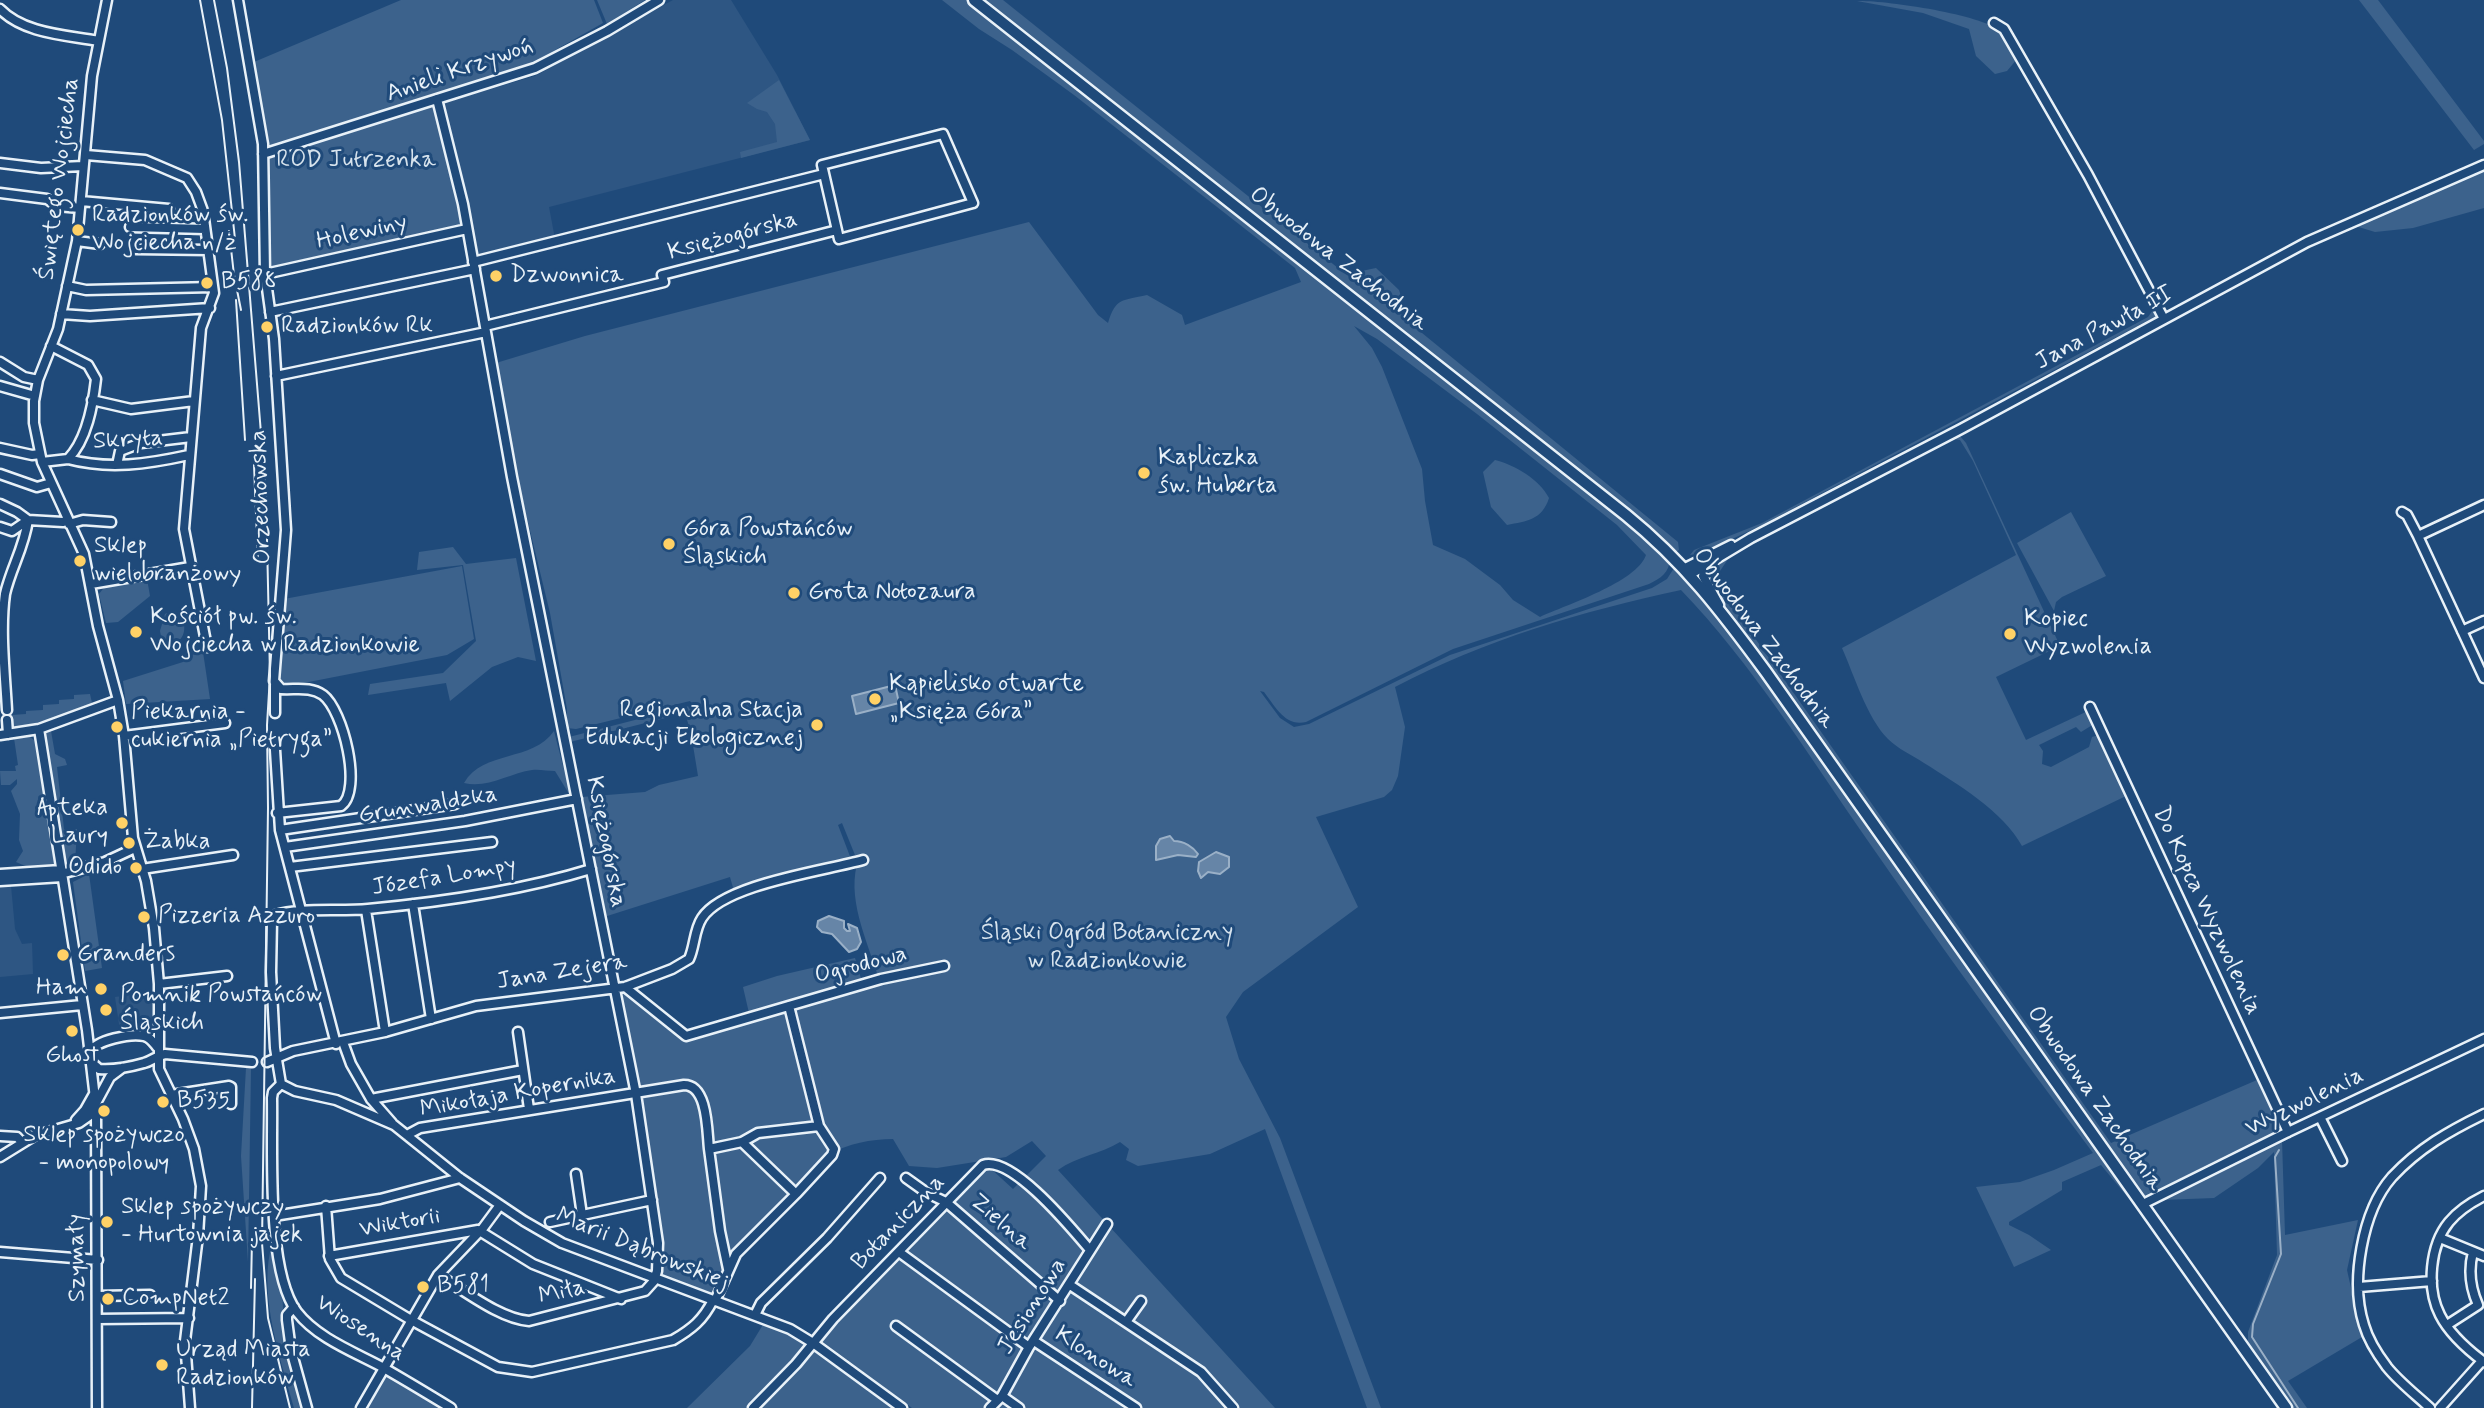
<!DOCTYPE html>
<html>
<head>
<meta charset="utf-8">
<style>
	body { margin:0 }
	canvas { display:block; background:#1f4a7a }
</style>
</head>
<body>
<canvas width="2484" height="1408"></canvas>
<script>
const ctx = document.querySelector('canvas').getContext('2d');
ctx.lineJoin = 'round';
function fillPath(path, color) { ctx.fillStyle = color; ctx.fill(path, 'evenodd'); }
function trace(path, color, width, dash) { ctx.strokeStyle = color; ctx.lineWidth = width; ctx.lineCap = dash ? 'butt' : 'round'; ctx.setLineDash(dash || []); ctx.stroke(path); }
function label(font, color, halo, rows, align = 'center') {
  ctx.font = font + ' Mynerve,sans-serif'; ctx.lineWidth = 6; ctx.setLineDash([]); ctx.textBaseline = 'middle'; ctx.strokeStyle = halo; ctx.fillStyle = color; for (const [text, x, y, turn = 0] of rows) {
    ctx.save(); ctx.translate(x, y); ctx.rotate((+turn || 0) * Math.PI / 180); ctx.textAlign = isNaN(turn) ? turn : align; if (halo) ctx.strokeText(text, 0, 0); ctx.fillText(text, 0, 0); ctx.restore();
  }
}
const built = new Path2D(`
	M 673,0 L 731,0 L 777,75 L 810,140 L 549,207 L 555,239 L 477,256 L 443,103 L 535,76 Z
	M 0,886 L 11,886 L 15,929 L 22,944 L 32,943 L 33,974 L 0,977 Z
	M 152,992 L 153,1024 L 120,1031 L 115,997 Z`);
const green = new Path2D(`
	M 401,0 L 594,0 L 603,23 L 534,62 L 433,95 L 462,227 L 272,268 L 269,266 L 269,143 L 254,62 Z
	M 597,0 L 645,0 L 607,24 Z
	M 942,0 L 968,0 L 1618,514 L 1670,559 C 1669,573 1661,578 1649,584 L 1453,649 L 1306,722 C 1285,727 1275,706 1264,692 L 1260,691 L 1280,718 L 1294,727 L 1309,724 L 1450,655 L 1652,588 L 1667,579 L 1676,565 L 1736,637 L 2136,1203 L 2135,1206 L 2101,1165 L 2062,1182 L 2062,1190 L 2009,1222 L 2009,1225 L 2029,1235 L 2051,1250 L 2014,1267 L 1976,1187 L 2020,1182 L 2054,1170 L 2093,1153 C 2016,1050 1941,947 1868,841 C 1809,756 1753,665 1681,590 C 1583,611 1484,640 1395,687 L 1405,727 L 1398,776 L 1392,790 L 1384,797 L 1316,817 L 1358,907 L 1243,992 L 1226,1017 L 1239,1059 L 1280,1138 L 1381,1408 L 1367,1408 L 1265,1129 L 1210,1154 L 1138,1166 L 1126,1160 L 1129,1149 L 1120,1142 C 1101,1154 1077,1156 1058,1170 L 1275,1408 L 912,1408 L 819,1339 L 985,1167 L 989,1167 L 1013,1189 L 1046,1156 L 1032,1141 L 1006,1157 L 937,1168 L 909,1166 L 893,1139 C 871,1139 848,1144 829,1154 L 724,1271 L 713,1294 L 663,1275 L 660,1270 L 632,1057 L 634,1056 L 620,991 L 630,987 L 687,1030 L 749,1013 L 743,987 L 777,976 L 855,958 L 862,982 L 878,976 C 867,940 845,896 859,858 L 855,855 L 842,823 L 838,825 L 851,859 L 734,891 L 730,877 L 604,917 L 582,797 L 645,792 L 659,785 L 698,776 L 691,733 L 685,713 L 570,742 L 569,737 L 693,705 L 690,701 L 576,729 L 567,728 L 567,709 L 550,613 L 517,477 L 496,363 L 585,336 L 1029,222 L 1098,315 L 1108,323 C 1116,297 1122,301 1147,295 L 1182,315 L 1185,325 L 1301,282 L 1295,268 L 1074,95 L 1012,50 L 979,29 ZM 1354,326 L 1377,339 L 1477,414 L 1617,525 L 1646,555 C 1637,582 1566,605 1540,617 L 1513,600 L 1500,585 L 1465,559 L 1433,545 L 1425,501 L 1422,469 L 1382,367 L 1372,348 Z
	M 983,0 L 1003,0 L 1338,268 L 1347,274 L 1376,268 L 1399,290 L 1408,317 L 1422,333 L 1678,542 L 1679,550 L 1676,552 L 1591,480 Z
	M 2359,0 L 2378,0 L 2484,141 L 2484,144 L 2474,150 Z
	M 1857,1 C 1883,0 1981,14 2000,31 C 2007,37 2012,51 2017,59 L 2007,71 L 1995,74 L 1976,56 L 1969,29 L 1923,13 Z
	M 779,80 L 810,140 L 741,158 L 740,152 L 777,142 L 775,124 L 767,112 L 757,109 L 747,103 Z
	M 2484,170 L 2484,208 L 2413,228 L 2375,232 L 2352,225 Z
	M 2155,307 L 2158,315 L 1760,526 L 1702,553 L 1690,555 L 1694,550 L 1762,523 L 2148,317 Z
	M 1960,436 L 1966,443 L 2060,646 L 1996,677 L 2026,740 L 2090,710 L 2094,724 L 2081,732 L 2076,727 L 2039,745 L 2043,751 L 2042,764 L 2051,767 L 2089,747 L 2092,737 L 2099,735 L 2121,780 L 2126,796 L 2022,846 C 2004,812 1956,783 1924,763 C 1912,755 1898,749 1888,739 C 1867,718 1854,675 1842,648 L 2016,555 L 1973,461 L 1960,440 L 1953,439 L 1737,553 L 1728,559 L 1714,580 L 2111,1143 L 2257,1080 L 2281,1132 L 2150,1196 L 2141,1195 L 1759,656 L 1706,576 L 1710,567 L 1742,547 L 1953,437 Z
	M 1495,460 C 1515,465 1539,479 1549,498 C 1542,520 1527,521 1507,525 L 1491,507 L 1483,472 Z
	M 2071,512 L 2106,576 L 2062,597 L 2056,602 L 2054,611 L 2017,543 Z
	M 453,547 L 466,564 L 516,558 L 536,661 L 518,657 L 492,667 L 450,701 L 446,683 L 368,695 L 370,684 L 443,673 L 476,641 L 463,565 L 417,570 L 419,552 Z
	M 462,566 L 474,639 L 447,655 L 283,687 L 276,682 L 284,599 Z
	M 147,579 L 150,596 L 118,622 L 106,623 L 99,594 L 106,585 Z
	M 167,613 L 168,621 L 173,620 L 174,625 L 184,623 C 186,640 177,643 163,647 L 160,631 L 165,614 Z
	M 203,652 L 210,699 L 126,704 L 123,681 L 183,662 L 184,657 Z
	M 90,694 L 92,703 L 52,719 L 12,728 L 12,715 L 26,714 L 26,711 L 43,710 L 43,705 L 59,704 L 59,700 L 74,699 L 74,695 Z
	M 51,731 L 55,754 L 65,759 L 67,765 L 57,767 L 64,829 L 77,829 L 75,864 L 66,868 L 63,867 L 44,733 Z
	M 554,731 L 571,797 L 555,771 C 548,771 539,769 532,770 C 510,773 487,789 464,783 C 483,750 533,762 554,731 Z
	M 29,736 L 34,740 L 55,865 C 42,871 28,868 16,862 L 23,851 L 19,840 L 20,814 L 11,791 L 17,784 L 17,779 L 10,785 L 1,785 L 0,771 L 16,771 L 15,766 L 18,765 L 14,738 Z
	M 89,874 L 102,968 L 85,971 L 73,882 Z
	M 246,1068 L 251,1068 L 248,1262 L 241,1156 Z
	M 2282,1140 L 2285,1235 L 2358,1220 L 2347,1270 L 2362,1337 L 2288,1381 L 2307,1408 L 2293,1408 L 2248,1342 L 2248,1332 L 2277,1255 L 2274,1152 L 2258,1168 L 2214,1198 L 2161,1200 Z
	M 270,1252 L 274,1252 L 282,1288 L 284,1328 L 304,1408 L 294,1408 C 281,1361 260,1300 270,1252 Z
	M 764,1323 L 809,1345 L 896,1408 L 687,1408 L 750,1346 Z
	M 385,1375 L 443,1408 L 366,1408 Z`);
const water = new Path2D(`
	M 895,685 L 899,703 L 856,714 L 852,696 Z
	M 1170,836 L 1174,841 C 1184,841 1193,847 1198,854 L 1196,857 L 1178,855 L 1156,860 L 1156,846 L 1160,839 Z
	M 1216,852 L 1229,857 L 1229,867 L 1220,874 L 1208,872 L 1201,878 L 1198,871 L 1199,862 Z
	M 829,916 L 844,921 L 844,928 L 847,931 L 850,931 L 848,924 L 857,928 L 861,942 L 857,949 L 849,952 L 832,934 L 822,932 L 817,927 L 818,921 Z`);
const stream = new Path2D(`
	M 2279,1150 L 2275,1157 L 2281,1254 L 2253,1324 L 2252,1337 L 2298,1408`);
const minor = new Path2D(`
	M 107,0 L 92,76 L 77,241 L 58,329 L 38,380 L 34,401 L 34,423 L 42,462 L 84,554 L 98,626 L 118,700 L 124,736 L 133,838 L 146,881 L 154,928 L 159,984 L 159,1069 L 183,1119 L 194,1149 L 201,1186 L 198,1236 L 185,1341 L 190,1408
	M 238,0 L 263,144 L 265,274 L 274,339 L 286,530 L 274,681 L 281,689 C 296,690 310,686 323,695 C 343,710 363,790 341,806 L 277,813
	M 0,9 C 24,34 67,35 98,41
	M 1994,23 L 2004,29 L 2088,175 L 2164,319
	M 437,99 L 463,204 L 512,477 L 636,1094 L 658,1243 L 657,1271 L 654,1281 L 645,1291 L 529,1321 C 500,1319 464,1290 438,1275
	M 943,134 L 973,203 L 839,239 L 822,165 Z
	M 263,154 L 535,68 L 607,31 L 659,0
	M 86,155 L 145,160 L 187,178 L 196,192 L 203,211 L 214,293 L 201,328 L 184,529 L 207,647
	M 0,163 L 41,168 L 83,166
	M 0,193 L 47,199 L 57,206 L 80,208
	M 81,201 L 169,209
	M 130,227 L 205,229
	M 77,241 L 100,244
	M 136,249 L 209,250
	M 473,262 L 824,174
	M 265,274 L 467,229
	M 67,286 L 86,290 L 213,287
	M 270,312 L 475,269
	M 61,314 L 90,316 L 210,308
	M 485,326 L 664,282 L 662,275 L 837,230
	M 0,362 L 24,377 L 38,380
	M 276,376 L 486,332
	M 0,386 L 35,396
	M 92,400 L 131,409 L 194,401
	M 0,448 L 32,455 L 40,454
	M 68,459 C 109,470 148,464 189,455
	M 42,462 L 68,459 C 87,440 93,405 96,379 L 88,365 L 51,346
	M 117,465 L 120,451 L 141,443 L 191,437
	M 0,474 L 37,487 L 51,483
	M 0,504 L 17,512 L 28,520 L 63,522 L 68,520
	M 2402,512 L 2407,515 L 2418,536 L 2484,678
	M 69,524 L 83,520 L 111,522
	M 0,527 L 12,531 L 28,520
	M 2418,536 L 2484,505
	M 1707,564 L 1703,576 L 1719,605
	M 1685,568 L 1731,545
	M 1691,574 L 1751,538 L 1961,429 L 2307,242 L 2484,165
	M 91,584 L 190,567
	M 2462,631 L 2484,621
	M 2090,707 L 2288,1132
	M 7,710 C 5,673 0,630 5,594 C 11,568 24,548 28,520
	M 275,713 L 275,685
	M 7,720 L 8,734
	M 39,729 L 87,1030 L 96,1107 L 97,1408
	M 0,735 L 39,729 L 118,700
	M 124,736 L 225,723
	M 275,750 L 280,830 L 336,1044
	M 280,830 L 455,804
	M 285,847 L 465,821 L 577,799
	M 290,867 L 492,842
	M 142,869 L 233,855
	M 591,869 C 520,891 442,902 368,909 C 342,912 299,907 276,915 L 272,920 L 271,972 L 275,1048 L 281,1084 L 295,1091 L 336,1100 L 394,1125 L 460,1178 L 524,1221 L 562,1243 L 790,1329 L 813,1343 L 902,1408
	M 0,874 L 61,870
	M 61,874 L 105,862 L 135,848
	M 0,881 L 62,877
	M 413,904 L 431,1019
	M 366,910 L 385,1032
	M 159,984 L 227,976
	M 625,987 L 686,1036 L 881,979 L 944,966
	M 0,1013 L 82,1005
	M 518,1032 L 529,1109
	M 343,1042 L 351,1064 L 371,1099 L 392,1123
	M 90,1052 C 96,1040 131,1033 144,1036 C 150,1037 153,1042 157,1047
	M 91,1062 L 99,1069 C 113,1070 130,1067 144,1063 C 152,1061 156,1056 165,1054 L 252,1062
	M 267,1062 L 293,1051 L 385,1032 L 476,1006 L 625,987 L 672,969 L 689,959 C 695,946 694,930 702,918 C 724,884 824,871 863,860
	M 281,1084 L 273,1092 L 272,1098 C 273,1150 266,1271 297,1312 C 317,1338 354,1352 382,1367 C 405,1380 428,1394 451,1408
	M 171,1095 L 229,1086 L 231,1087 L 231,1104
	M 371,1099 L 523,1070
	M 2320,1117 L 2342,1161
	M 76,1120 L 85,1110 L 94,1094
	M 407,1135 L 420,1128 L 684,1085 C 708,1085 707,1131 709,1149 L 742,1142 L 758,1133 L 819,1126
	M 0,1136 L 17,1137 L 22,1142
	M 742,1142 L 796,1194 L 832,1155 L 834,1149 L 819,1126 L 789,1006
	M 709,1149 L 720,1231 L 728,1269
	M 0,1157 L 34,1136 L 79,1123 L 89,1116 L 110,1077 L 122,1068
	M 576,1174 L 582,1215
	M 906,1178 L 927,1193 L 946,1202 L 1060,1301
	M 2484,1196 C 2472,1202 2458,1211 2449,1222 C 2430,1245 2426,1288 2440,1315 C 2449,1333 2468,1350 2484,1362
	M 2143,1204 L 2288,1132 L 2484,1039
	M 326,1206 L 330,1259 L 341,1278 L 411,1320 L 498,1367 L 532,1372 L 673,1340 C 692,1329 703,1320 713,1300
	M 274,1216 L 380,1199 L 460,1178
	M 550,1222 L 652,1200
	M 2440,1238 L 2484,1256
	M 0,1252 L 98,1260
	M 899,1252 L 1029,1347
	M 329,1256 L 478,1230 L 533,1264 L 621,1299
	M 1070,1285 L 1201,1372 L 1233,1408
	M 2359,1287 L 2432,1281
	M 98,1296 L 150,1295
	M 715,1301 L 736,1254 L 796,1194
	M 294,1307 L 287,1315 L 287,1320 L 291,1350 L 307,1408
	M 755,1315 L 761,1303 L 827,1238 L 880,1178
	M 97,1319 L 189,1318
	M 1126,1322 L 1141,1301
	M 2447,1325 L 2478,1305 C 2470,1287 2468,1271 2473,1252
	M 896,1326 L 996,1399
	M 1034,1341 L 1136,1408
	M 1002,1396 L 1019,1408
	M 361,1408 L 438,1275 L 483,1228 L 500,1205
	M 753,1408 L 796,1364 L 833,1319 L 983,1165 C 1012,1155 1072,1229 1090,1250
	M 990,1408 L 1002,1396 L 1029,1347 L 1107,1224
	M 2430,1408 C 2416,1395 2399,1382 2387,1367 C 2378,1355 2368,1339 2364,1325 C 2350,1282 2362,1211 2392,1177 C 2419,1148 2449,1131 2484,1114
	M 2440,1408 L 2482,1361`);
const major = new Path2D(`
	M 974,0 L 1626,515 C 1684,562 1722,612 1766,672 L 2286,1408`);
const rail = new Path2D(`
	M 200,0 L 222,120 L 235,239
	M 214,0 L 227,68 L 239,162 L 266,495 L 270,676 L 267,725 L 268,808 L 262,1243 L 268,1318 L 290,1408
	M 229,231 L 234,275 L 241,310
	M 236,300 L 245,440
	M 254,465 L 258,563
	M 251,1288 L 252,1239
	M 252,1408 L 255,1279`);
const markers = [
	[78,230,7,"#ffd166"],
	[496,276,7,"#ffd166"],
	[207,283,7,"#ffd166"],
	[267,327,7,"#ffd166"],
	[1144,473,7,"#ffd166"],
	[669,544,7,"#ffd166"],
	[80,561,7,"#ffd166"],
	[794,593,7,"#ffd166"],
	[136,632,7,"#ffd166"],
	[2010,634,7,"#ffd166"],
	[875,699,7,"#ffd166"],
	[817,725,7,"#ffd166"],
	[117,727,7,"#ffd166"],
	[122,823,7,"#ffd166"],
	[129,843,7,"#ffd166"],
	[136,868,7,"#ffd166"],
	[144,917,7,"#ffd166"],
	[63,955,7,"#ffd166"],
	[101,989,7,"#ffd166"],
	[106,1010,7,"#ffd166"],
	[72,1031,7,"#ffd166"],
	[163,1102,7,"#ffd166"],
	[104,1111,7,"#ffd166"],
	[107,1222,7,"#ffd166"],
	[423,1287,7,"#ffd166"],
	[108,1299,7,"#ffd166"],
	[162,1365,7,"#ffd166"]
];
const streetNames = [
	["Anieli Krzywoń",460,71,-19],
	["Świętego Wojciecha",60,179,-83],
	["Holewiny",362,233,-13],
	["Księżogórska",733,237,-15],
	["Obwodowa Zachodnia",1338,260,38],
	["Jana Pawła II",2105,329,-28],
	["Skryta",128,441,-3],
	["Orzechowska",262,497,-92],
	["Obwodowa Zachodnia",1763,639,53],
	["Grunwaldzka",428,806,-9],
	["Księżogórska",605,842,79],
	["Józefa Lompy",444,878,-9],
	["Do Kopca Wyzwolenia",2206,911,65],
	["Ogrodowa",861,966,-14],
	["Jana Zejera",562,973,-9],
	["Mikołaja Kopernika",518,1094,-10],
	["Obwodowa Zachodnia",2094,1099,55],
	["Wyzwolenia",2305,1103,-26],
	["Botaniczna",899,1223,-46],
	["Zielna",1000,1223,41],
	["Wiktorii",400,1224,-10],
	["Marii Dąbrowskiej",642,1250,22],
	["Szymały",78,1258,-91],
	["Miła",562,1293,-13],
	["Jesionowa",1033,1307,-58],
	["Wiosenna",360,1329,33],
	["Klonowa",1095,1358,33]
];
const parkNames = [
	["ROD Jutrzenka",356,161],
	["Śląski Ogród Botaniczny",1107,934],
	["w Radzionkowie",1107,962]
];
const poiNames = [
	["Radzionków św.",92,216],
	["Wojciecha n/ż",92,244],
	["Dzwonnica",510,276],
	["B588",221,283],
	["Radzionków Rk",281,327],
	["Kapliczka",1158,459],
	["św. Huberta",1158,487],
	["Góra Powstańców",683,530],
	["Śląskich",683,558],
	["Sklep",94,547],
	["wielobranżowy",94,575],
	["Grota Notozaura",808,593],
	["Kościół pw. św.",150,618],
	["Wojciecha w Radzionkowie",150,646],
	["Kopiec",2024,620],
	["Wyzwolenia",2024,648],
	["Kąpielisko otwarte",889,685],
	["„Księża Góra”",889,713],
	["Regionalna Stacja",803,711,"right"],
	["Edukacji Ekologicznej",803,739,"right"],
	["Piekarnia -",131,713],
	["cukiernia „Pietryga”",131,741],
	["Apteka",108,809,"right"],
	["Laury",108,837,"right"],
	["Żabka",143,843],
	["Odido",122,868,"right"],
	["Pizzeria Azzuro",158,917],
	["Granders",77,955],
	["Ham",87,989,"right"],
	["Pomnik Powstańców",120,996],
	["Śląskich",120,1024],
	["Ghost",72,1056,"center"],
	["B535",177,1102],
	["Sklep spożywczo",104,1136,"center"],
	["- monopolowy",104,1164,"center"],
	["Sklep spożywczy",121,1208],
	["- Hurtownia jajek",121,1236],
	["B581",437,1287],
	["CompNet2",122,1299],
	["Urząd Miasta",176,1351],
	["Radzionków",176,1379]
];
fillPath(built, '#2e5683');
fillPath(green, '#3c628c');
fillPath(water, '#6685a7');
trace(water, '#9ab0c7', 2);
trace(stream, '#9ab0c7', 2);
trace(minor, '#e8f1f8', 13);
trace(major, '#e8f1f8', 15);
trace(minor, '#1f4a7a', 8);
trace(major, '#1f4a7a', 10);
trace(rail, '#e8f1f8', 2);
for (const [x, y, r, color] of markers) { const dot = new Path2D(); dot.arc(x, y, r, 0, 2 * Math.PI); ctx.fillStyle = color; ctx.fill(dot); trace(dot, '#1f4a7a', 2.5); }
label('24px', '#e8f1f8', '#1f4a7a', streetNames);
label('24px', '#d7e3ed', '#1f4a7a', parkNames);
label('24px', '#e8f1f8', '#1f4a7a', poiNames, 'left');
</script>
</body>
</html>
